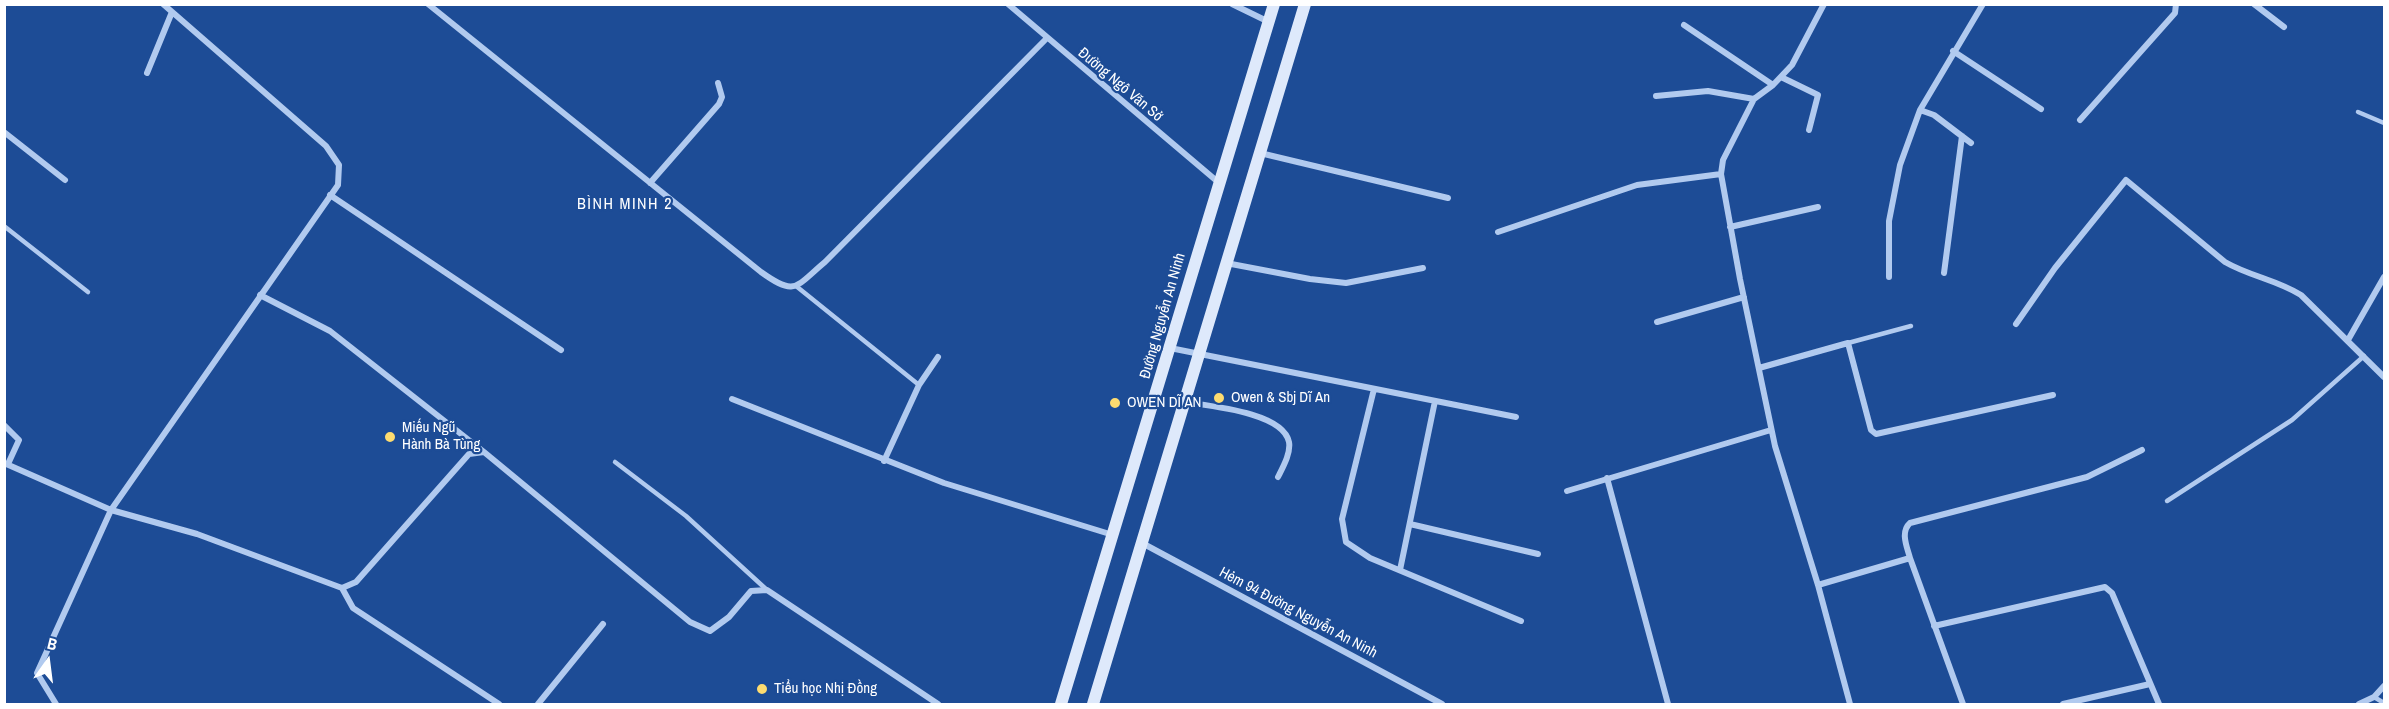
<!DOCTYPE html>
<html>
<head>
<meta charset="utf-8">
<style>
	body { margin:0 }
	#map { position:relative; width:2389px; height:709px; overflow:hidden; background:#1d4c96; font-family:"Archivo Narrow",sans-serif }
	canvas { display:block }
	.frame { position:absolute; inset:0; border:6px solid #fff; pointer-events:none }
	.north { position:absolute; left:18px; top:631px; width:60px; height:60px; -webkit-text-stroke:4px #1d4c96; paint-order:stroke; rotate:14deg; font-size:16px; font-weight:700; line-height:24px; text-align:center; color:#fff }
	.north::after { content:''; display:block; margin:auto; width:21px; height:27px; background:#fff; clip-path:polygon(50% 0,100% 100%,50% 72%,0 100%) }
</style>
</head>
<body>
<div id="map">
<canvas width="2389" height="709"></canvas>
<div class="frame"></div>
<div class="north">B</div>
</div>
<script>
const ctx = document.querySelector('canvas').getContext('2d');
ctx.lineJoin = 'round';
function trace(path, color, width, dash) { ctx.strokeStyle = color; ctx.lineWidth = width; ctx.lineCap = dash ? 'butt' : 'round'; ctx.setLineDash(dash || []); ctx.stroke(path); }
function label(font, color, halo, rows, align = 'center') {
  ctx.font = font + ' "Archivo Narrow",sans-serif'; ctx.lineWidth = 4.5; ctx.setLineDash([]); ctx.textBaseline = 'middle'; ctx.strokeStyle = halo; ctx.fillStyle = color; for (const [text, x, y, turn = 0] of rows) {
    ctx.save(); ctx.translate(x, y); ctx.rotate((+turn || 0) * Math.PI / 180); ctx.textAlign = isNaN(turn) ? turn : align; if (halo) ctx.strokeText(text, 0, 0); ctx.fillText(text, 0, 0); ctx.restore();
  }
}
const lane = new Path2D(`
	M 2358,112 L 2384,123
	M 4,226 L 88,292
	M 796,286 L 919,385
	M 1848,343 L 1911,326
	M 615,462 L 686,516 L 767,590
	M 2167,501 L 2292,420 L 2364,356
	M 2374,697 L 2384,703`);
const street = new Path2D(`
	M 428,4 L 761,272 C 796,297 795,287 825,262 L 1047,38
	M 1008,4 L 1218,182
	M 1232,4 L 1269,22
	M 1824,4 L 1792,65 L 1773,85 L 1754,99 L 1723,160 L 1721,174 L 1740,279 L 1775,446 L 1818,585 L 1850,704
	M 2254,4 L 2284,27
	M 1684,25 L 1773,85
	M 1953,51 L 2041,109
	M 147,73 L 172,12
	M 1781,77 L 1818,95 L 1809,130
	M 1656,96 L 1708,91 L 1754,99
	M 2080,120 L 2175,13 L 2176,4
	M 4,132 L 65,180
	M 1971,143 L 1934,115 L 1920,110 L 1983,4
	M 1260,153 L 1448,198
	M 650,183 L 719,104 L 722,97 L 718,83
	M 330,195 L 561,350
	M 1730,227 L 1818,207
	M 1498,232 L 1637,185 L 1721,174
	M 1226,263 L 1310,279 L 1346,283 L 1423,268
	M 1944,273 L 1962,136
	M 1889,277 L 1889,221 L 1900,165 L 1920,110
	M 260,295 L 330,331 L 484,452
	M 1657,322 L 1744,297
	M 2016,324 L 2055,268 L 2126,180 L 2225,262 C 2249,276 2277,280 2301,295 L 2384,377
	M 2348,340 L 2384,277
	M 1170,348 L 1516,417
	M 1759,368 L 1848,343 L 1871,430 L 1876,434 L 2053,395
	M 1374,389 L 1342,519 L 1346,542 L 1370,558 L 1521,621
	M 732,399 L 944,483 L 1113,535
	M 1184,402 C 1209,406 1283,412 1289,442 C 1291,453 1283,467 1278,477
	M 4,425 L 19,440 L 8,464
	M 884,461 L 919,385 L 938,357
	M 4,463 L 111,510 L 197,534 L 342,588 L 356,582 L 469,454 L 484,452 L 690,622 L 710,631 L 729,617 L 751,591 L 767,590 L 938,704
	M 1607,478 L 1668,704
	M 1567,491 L 1771,430
	M 1410,524 L 1538,554
	M 1142,543 L 1442,704
	M 1910,558 L 1963,704
	M 1400,570 L 1435,401
	M 1818,585 L 1910,558 C 1907,547 1900,532 1910,523 L 2087,477 L 2142,450
	M 342,588 L 353,608 L 499,704
	M 1934,626 L 2105,587 L 2112,593 L 2159,704
	M 56,704 L 37,673 L 111,510 L 338,185 L 339,165 L 326,146 L 163,4
	M 538,704 L 603,624
	M 2063,704 L 2150,684
	M 2359,704 L 2374,697 L 2384,686`);
const secondary = new Path2D(`
	M 1061,704 L 1274,4
	M 1093,704 L 1305,4`);
const markers = [
	[1219,398,6,"#fedc70"],
	[1115,403,6,"#fedc70"],
	[390,437,6,"#fedc70"],
	[762,689,6,"#fedc70"]
];
const streetNames = [
	["Đường Ngô Văn Sở",1120,85,40],
	["Đường Nguyễn An Ninh",1163,316,-74],
	["Hẻm 94 Đường Nguyễn An Ninh",1298,613,28]
];
const poiNames = [
	["Owen & Sbj Dĩ An",1231,398],
	["OWEN DĨ AN",1127,403],
	["Miếu Ngũ",402,428],
	["Hành Bà Tùng",402,445],
	["Tiểu học Nhị Đồng",774,689]
];
const neighbourhoodNames = [
	["BÌNH MINH 2",625,205]
];
trace(lane, '#b1caef', 4.5);
trace(street, '#b1caef', 6);
trace(secondary, '#dee9fb', 12);
for (const [x, y, r, color] of markers) { const dot = new Path2D(); dot.arc(x, y, r, 0, 2 * Math.PI); ctx.fillStyle = color; ctx.fill(dot); trace(dot, '#1d4c96', 2); }
label('15px', '#fff', '#1d4c96', streetNames);
label('15px', '#fff', '#1d4c96', poiNames, 'left');
ctx.letterSpacing = '1.5px';
label('16px', '#fff', '#1d4c96', neighbourhoodNames);
ctx.letterSpacing = '0px';
</script>
</body>
</html>
